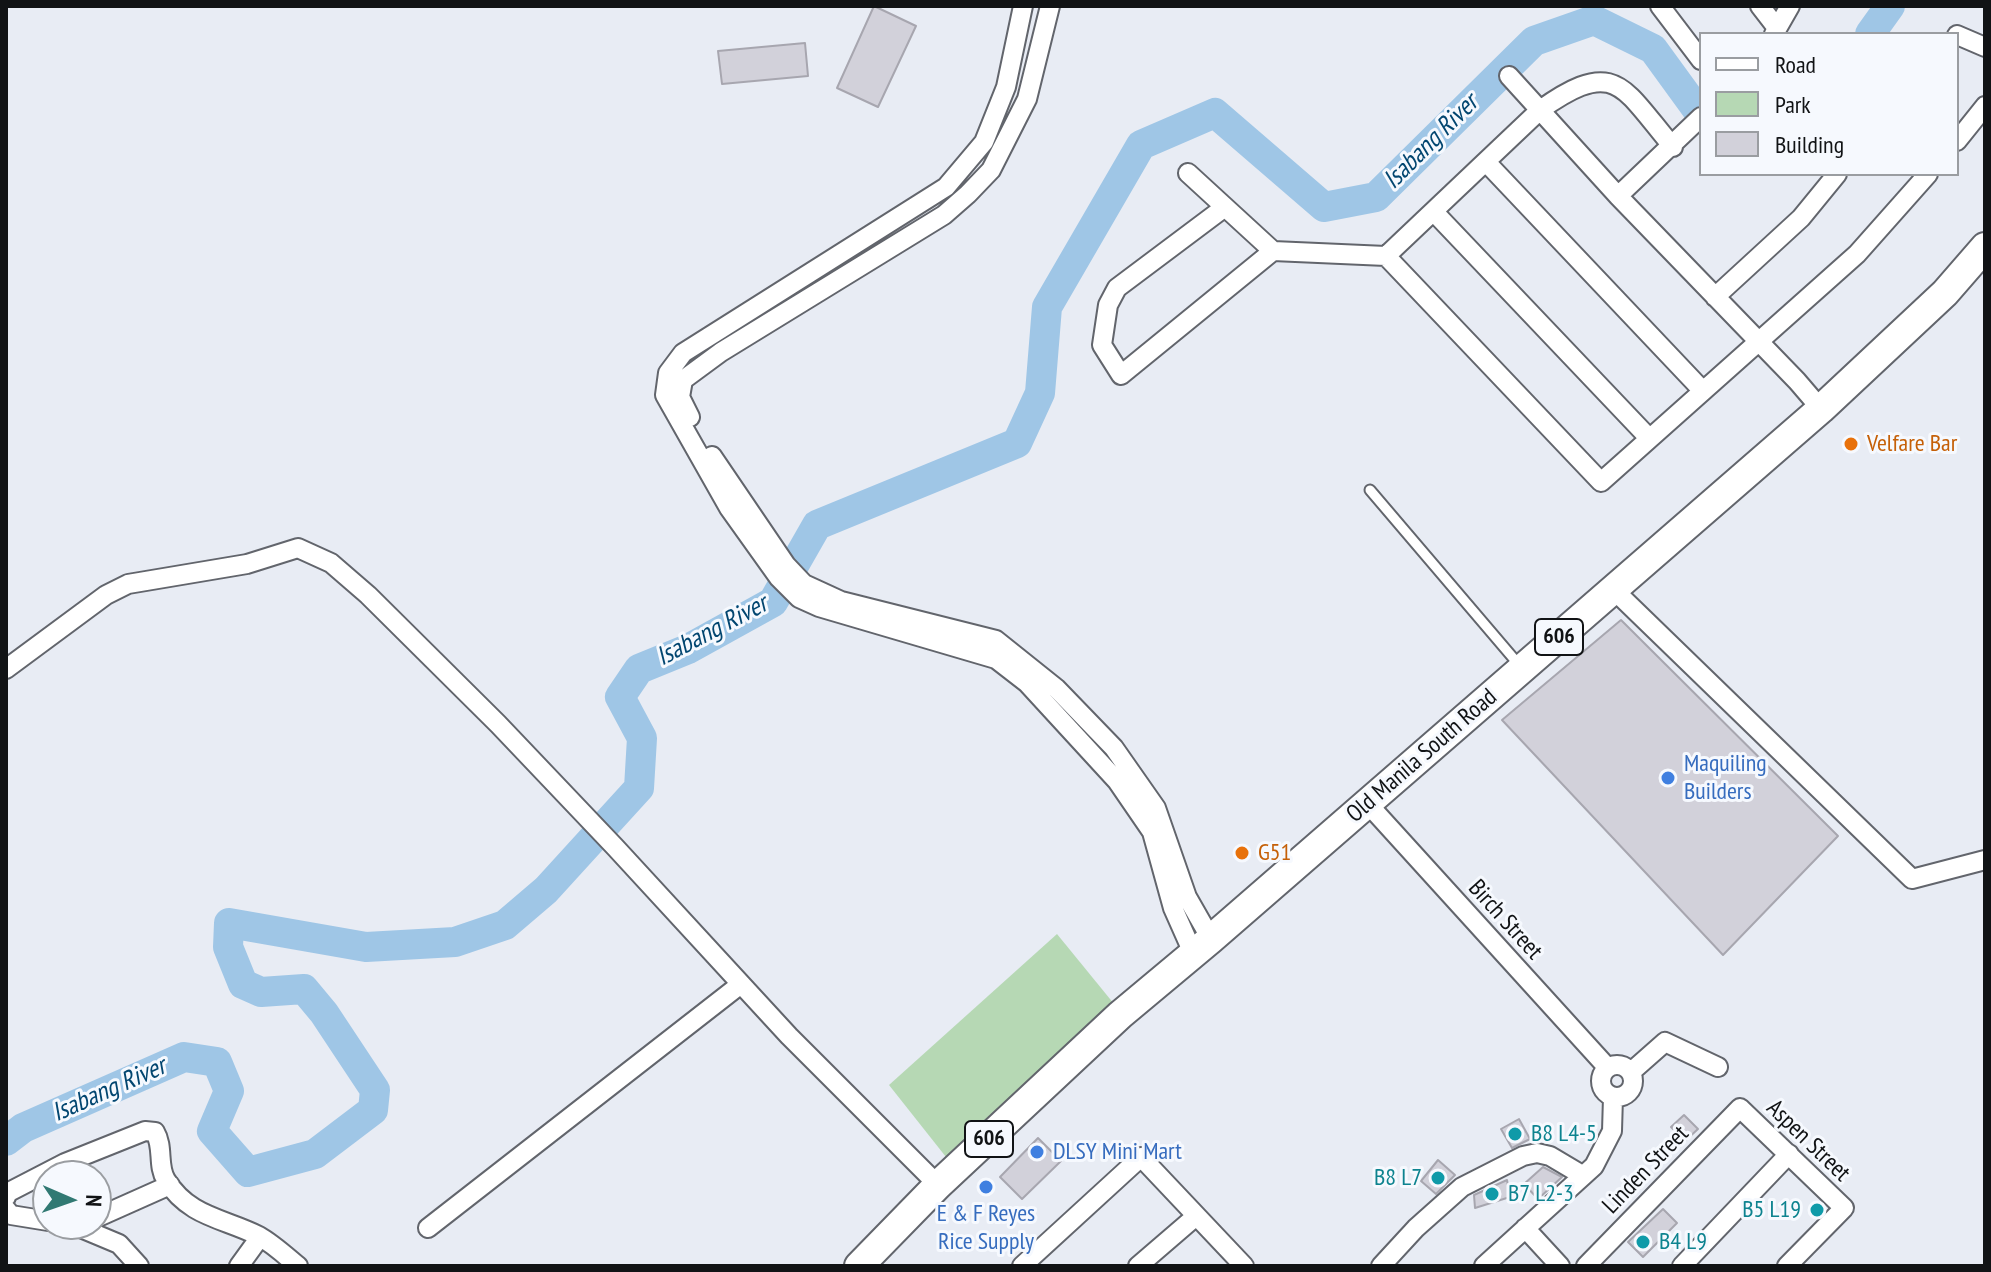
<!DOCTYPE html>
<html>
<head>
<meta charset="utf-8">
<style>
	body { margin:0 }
	#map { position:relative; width:1991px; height:1272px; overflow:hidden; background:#e8ecf4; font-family:"PT Sans Narrow",sans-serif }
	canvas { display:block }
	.frame { position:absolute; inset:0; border:8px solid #111315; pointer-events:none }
	.legend { position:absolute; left:1699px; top:32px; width:260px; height:144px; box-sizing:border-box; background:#f6f9fe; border:2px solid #9a9da1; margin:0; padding:10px 14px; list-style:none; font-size:24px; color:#111315 }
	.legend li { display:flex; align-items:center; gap:16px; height:40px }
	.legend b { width:40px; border:2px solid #9a9da1 }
	.north { position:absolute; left:32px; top:1160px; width:80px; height:80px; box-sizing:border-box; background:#f6f9fe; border:2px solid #9a9da1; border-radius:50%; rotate:92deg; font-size:22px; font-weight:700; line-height:32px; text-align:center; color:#111315 }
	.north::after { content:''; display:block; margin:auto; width:28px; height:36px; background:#317973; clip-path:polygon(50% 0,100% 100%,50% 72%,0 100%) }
</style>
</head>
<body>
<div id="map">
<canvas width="1991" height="1272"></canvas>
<div class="frame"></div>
<ul class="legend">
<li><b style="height:10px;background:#fff"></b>Road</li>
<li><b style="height:22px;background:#b6d8b4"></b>Park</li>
<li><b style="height:22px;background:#d2d1da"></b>Building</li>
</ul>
<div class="north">N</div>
</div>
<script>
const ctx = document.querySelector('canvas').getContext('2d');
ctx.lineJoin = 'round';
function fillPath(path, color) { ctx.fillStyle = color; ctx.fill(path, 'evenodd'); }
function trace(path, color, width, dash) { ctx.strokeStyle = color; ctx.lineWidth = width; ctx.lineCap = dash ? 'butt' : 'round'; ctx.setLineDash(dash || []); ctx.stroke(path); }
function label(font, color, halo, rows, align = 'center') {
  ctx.font = font + ' "PT Sans Narrow",sans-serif'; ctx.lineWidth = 6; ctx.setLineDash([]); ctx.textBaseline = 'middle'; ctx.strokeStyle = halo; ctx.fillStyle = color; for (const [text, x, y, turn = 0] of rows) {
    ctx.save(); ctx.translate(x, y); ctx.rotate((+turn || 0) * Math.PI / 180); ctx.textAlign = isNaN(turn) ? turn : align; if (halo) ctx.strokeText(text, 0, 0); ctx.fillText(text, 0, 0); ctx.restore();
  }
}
const green = new Path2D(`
	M 1057,934 L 1119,1010 L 946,1157 L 889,1085 Z`);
const river = new Path2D(`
	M 1870,34 L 1890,6
	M 6,1141 L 23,1128 L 184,1057 L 217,1062 L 229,1091 L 212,1131 L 248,1172 L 315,1154 L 373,1110 L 375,1090 L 324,1013 L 304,989 L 261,992 L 243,984 L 228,947 L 229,923 L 366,947 L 455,942 L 505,925 L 546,890 L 639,788 L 642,738 L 620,697 L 639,669 L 688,649 L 773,602 L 817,525 L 1017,443 L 1040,393 L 1047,307 L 1141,145 L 1215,113 L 1324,207 L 1376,197 L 1534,41 L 1594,20 L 1653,49 L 1701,115`);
const building = new Path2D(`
	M 874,6 L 916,26 L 878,107 L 837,88 Z
	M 805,43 L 808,76 L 722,84 L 718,51 Z
	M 1621,620 L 1838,836 L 1723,955 L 1502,720 Z
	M 1684,1115 L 1698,1129 L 1685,1141 L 1671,1127 Z
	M 1519,1119 L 1530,1139 L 1512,1148 L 1501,1129 Z
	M 1038,1138 L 1061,1161 L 1022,1199 L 1000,1177 Z
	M 1438,1160 L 1455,1175 L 1436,1194 L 1421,1181 Z
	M 1543,1167 L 1562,1177 L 1538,1199 L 1524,1184 Z
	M 1507,1180 L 1510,1197 L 1475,1208 L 1474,1195 Z
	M 1663,1209 L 1677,1223 L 1643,1257 L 1628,1242 Z`);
const service = new Path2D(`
	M 1370,490 L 1520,666`);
const minor = new Path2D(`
	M 1023,6 L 1006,87 L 984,142 L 946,187 L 683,353 L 668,373 L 665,395 L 729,508 L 779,578 L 799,598 L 819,607 L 996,659 L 1027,683 L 1117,781 L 1152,832 L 1173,908 L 1193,953
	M 1660,6 L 1701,60
	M 1760,6 L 1777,28
	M 1774,34 L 1790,6
	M 1957,35 L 1985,47
	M 1509,76 L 1618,196 L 1797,381 L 1821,409
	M 1957,141 L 1985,106
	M 1673,147 C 1622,87 1616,56 1540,110 L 1386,256 L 1601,482 L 1857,254 L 1928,174
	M 1487,163 L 1703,391
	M 1188,173 L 1273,251 L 1386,256
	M 1618,196 L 1701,117
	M 1225,207 L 1117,288 L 1108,305 L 1102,345 L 1121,375 L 1273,251
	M 1434,212 L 1649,438
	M 1715,297 L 1801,218 L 1837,174
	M 690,417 L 680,397 L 683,380 L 721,352 L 944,215 L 968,194 L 991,170 L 1027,99 L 1050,6
	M 712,456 L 786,565 L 804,584 L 841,601 L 996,640 L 1056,688 L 1114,748 L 1156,808 L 1187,897 L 1211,939
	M 1614,590 L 1912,879 L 1985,860
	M 6,669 L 106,595 L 128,584 L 247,564 L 298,548 L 331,563 L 368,595 L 498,724 L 615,847 L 789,1036 L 938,1185
	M 1368,804 L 1607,1067
	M1601 1081a16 16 0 1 1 32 0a16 16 0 1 1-32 0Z
	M 1631,1072 L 1665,1042 L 1718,1067
	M 6,1197 L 7,1193 L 65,1163 L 145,1131 L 155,1132 C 164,1147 157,1166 166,1180 C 189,1217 223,1218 259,1236 C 273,1244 286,1256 298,1266
	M 6,1209 L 11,1215 L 48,1221
	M 96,1218 L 170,1185
	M 63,1224 L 76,1226 L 119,1244 L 139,1266
	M 428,1228 L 741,984
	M 1525,1228 L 1560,1266
	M 239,1266 L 260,1237
	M 1022,1266 L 1141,1157 L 1244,1266
	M 1138,1266 L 1195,1217
	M 1381,1266 L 1416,1228 L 1462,1187 L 1523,1156 L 1537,1153 L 1550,1156 L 1582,1175
	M 1484,1266 L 1594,1166 L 1612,1131 L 1613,1097
	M 1586,1266 L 1740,1108 L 1844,1208 L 1787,1266
	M 1682,1266 L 1789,1154`);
const primary = new Path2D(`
	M 859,1266 L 938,1185 L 1120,1015 L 1211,939 L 1821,409 L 1945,293 L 1985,247`);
const markers = [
	[1851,444,8,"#e8710a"],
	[1668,778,8,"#3f7fe0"],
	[1242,853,8,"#e8710a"],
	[1515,1134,8,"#0f9aa8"],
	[1037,1152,8,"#3f7fe0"],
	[1438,1178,8,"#0f9aa8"],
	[986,1187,8,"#3f7fe0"],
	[1492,1194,8,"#0f9aa8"],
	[1817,1210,8,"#0f9aa8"],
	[1643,1242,8,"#0f9aa8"]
];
const shields = [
	[1559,637,48],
	[989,1139,48]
];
const shieldNames = [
	["606",1559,637],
	["606",989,1139]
];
const foodNames = [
	["Velfare Bar",1867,444],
	["G51",1258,853]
];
const streetNames = [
	["Old Manila South Road",1422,756,-41],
	["Birch Street",1505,920,48],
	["Aspen Street",1808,1141,44],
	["Linden Street",1646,1170,-46]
];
const shopNames = [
	["Maquiling",1684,764],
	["Builders",1684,792],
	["DLSY Mini Mart",1053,1152],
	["E & F Reyes",986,1214,"center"],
	["Rice Supply",986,1242,"center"]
];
const cultureNames = [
	["B8 L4-5",1531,1134],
	["B8 L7",1422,1178,"right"],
	["B7 L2-3",1508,1194],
	["B5 L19",1801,1210,"right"],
	["B4 L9",1659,1242]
];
const waterNames = [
	["Isabang River",1431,142,-45],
	["Isabang River",712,631,-28],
	["Isabang River",109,1090,-24]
];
fillPath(green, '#b6d8b4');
trace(river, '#9fc6e6', 30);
fillPath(building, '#d2d1da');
trace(building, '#a7a6af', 2);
trace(service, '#62656c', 13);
trace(minor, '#62656c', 22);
trace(primary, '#62656c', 32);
trace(service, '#fff', 9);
trace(minor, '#fff', 18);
trace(primary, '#fff', 28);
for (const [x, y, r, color] of markers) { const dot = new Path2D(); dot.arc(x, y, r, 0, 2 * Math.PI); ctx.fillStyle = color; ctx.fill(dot); trace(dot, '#f6f9fe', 3); }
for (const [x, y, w] of shields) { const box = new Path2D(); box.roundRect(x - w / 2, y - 18, w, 36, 6); ctx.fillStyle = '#f6f9fe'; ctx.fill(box); trace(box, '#111315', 2); }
label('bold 22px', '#111315', null, shieldNames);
label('24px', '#c56008', '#f6f9fe', foodNames, 'left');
label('24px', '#111315', '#f6f9fe', streetNames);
label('24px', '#366cbe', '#f6f9fe', shopNames, 'left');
label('24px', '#0d838f', '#f6f9fe', cultureNames, 'left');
label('italic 26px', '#024670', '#f6f9fe', waterNames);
</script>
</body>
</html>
